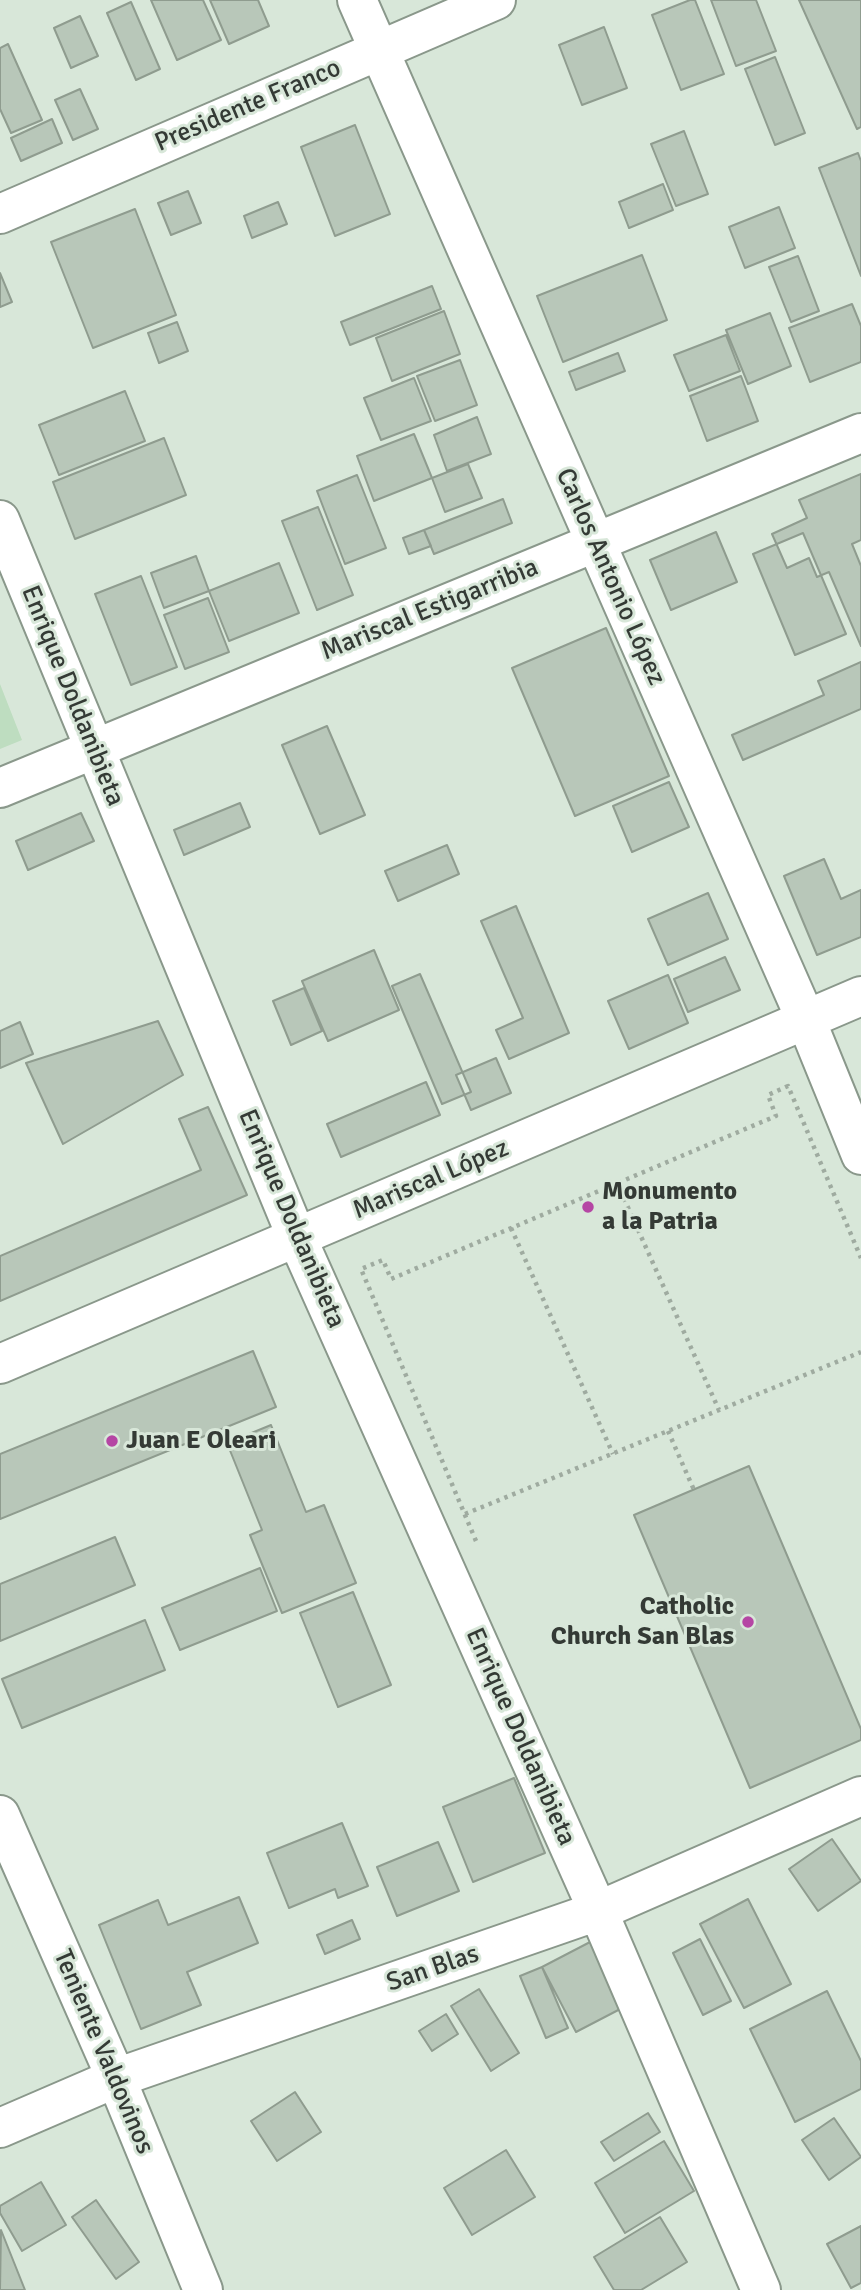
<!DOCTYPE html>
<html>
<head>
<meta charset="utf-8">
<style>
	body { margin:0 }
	canvas { display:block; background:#d8e7d9 }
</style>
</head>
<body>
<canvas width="861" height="2290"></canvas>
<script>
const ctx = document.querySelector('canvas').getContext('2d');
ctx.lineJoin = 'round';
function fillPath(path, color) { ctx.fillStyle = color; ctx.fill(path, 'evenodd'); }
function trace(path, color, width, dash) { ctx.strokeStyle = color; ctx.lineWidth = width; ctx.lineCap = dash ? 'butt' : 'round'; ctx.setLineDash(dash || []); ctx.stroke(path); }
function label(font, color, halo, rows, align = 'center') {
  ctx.font = font + ' Signika,sans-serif'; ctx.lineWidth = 6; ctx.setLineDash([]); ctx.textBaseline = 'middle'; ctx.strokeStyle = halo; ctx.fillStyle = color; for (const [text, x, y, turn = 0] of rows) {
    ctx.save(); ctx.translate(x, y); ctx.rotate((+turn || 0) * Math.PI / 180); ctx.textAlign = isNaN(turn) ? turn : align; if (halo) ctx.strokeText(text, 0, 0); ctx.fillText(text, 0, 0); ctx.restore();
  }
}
const green = new Path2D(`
	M 0,684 L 22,740 L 0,749 Z`);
const building = new Path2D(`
	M 151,0 L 203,0 L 221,40 L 177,60 Z
	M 210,0 L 258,0 L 269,26 L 229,44 Z
	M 690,0 L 695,0 L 724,74 L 681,90 L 652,15 Z
	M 711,0 L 756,0 L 776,51 L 736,66 Z
	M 799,0 L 861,0 L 861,127 L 857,129 Z
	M 131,2 L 160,69 L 136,80 L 107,13 Z
	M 80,16 L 98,56 L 71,68 L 54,28 Z
	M 604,27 L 627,88 L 582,105 L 559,45 Z
	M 8,44 L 42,120 L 11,133 L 0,109 L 0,48 Z
	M 775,57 L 805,133 L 775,145 L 745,69 Z
	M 80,89 L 98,129 L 73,140 L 55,100 Z
	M 52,119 L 62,143 L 21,161 L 11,138 Z
	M 355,125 L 390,214 L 335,236 L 301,147 Z
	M 684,131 L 708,194 L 676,206 L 651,144 Z
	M 858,153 L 861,161 L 861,276 L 819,168 Z
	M 663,184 L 673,210 L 629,228 L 619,202 Z
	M 188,191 L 201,223 L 171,235 L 158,203 Z
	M 278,202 L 287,224 L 252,238 L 244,216 Z
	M 779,207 L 795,248 L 745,268 L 729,227 Z
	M 135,209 L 176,315 L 93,348 L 51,242 Z
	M 642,255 L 667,320 L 563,362 L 537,296 Z
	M 798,256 L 819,311 L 791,322 L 769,267 Z
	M 0,273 L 12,302 L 0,307 Z
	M 432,286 L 441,309 L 350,345 L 341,322 Z
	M 852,304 L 861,326 L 861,362 L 810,382 L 789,328 Z
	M 444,311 L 460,354 L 392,381 L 376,338 Z
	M 770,313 L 791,366 L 748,384 L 726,330 Z
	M 177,322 L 188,351 L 159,363 L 148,333 Z
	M 726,335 L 740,371 L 689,391 L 674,355 Z
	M 618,353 L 625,371 L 576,390 L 569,372 Z
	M 460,360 L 477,405 L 435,421 L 417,376 Z
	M 741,376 L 758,421 L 707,441 L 690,396 Z
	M 414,378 L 431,421 L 381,440 L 364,398 Z
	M 125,391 L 145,441 L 59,475 L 39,425 Z
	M 477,417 L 491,454 L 447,471 L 434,435 Z
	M 414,434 L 432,478 L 374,501 L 357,456 Z
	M 164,438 L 186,495 L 75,539 L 53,482 Z
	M 468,464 L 482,498 L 445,512 L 432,478 Z
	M 861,474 L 861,540 L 852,544 L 861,566 L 861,646 L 829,572 L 817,577 L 809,558 L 787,568 L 772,534 L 807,518 L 799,500 Z
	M 357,475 L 386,548 L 345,564 L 317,491 Z
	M 503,499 L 512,523 L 434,554 L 424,530 Z
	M 318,507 L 353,595 L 317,610 L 282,521 Z
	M 424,530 L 431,546 L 409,554 L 403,538 Z
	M 716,532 L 737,582 L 671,610 L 650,560 Z
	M 803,533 L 846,634 L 795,655 L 753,554 Z
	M 196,556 L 209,591 L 164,608 L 151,573 Z
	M 279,563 L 299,613 L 229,641 L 209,591 Z
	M 141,576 L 177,667 L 131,685 L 95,594 Z
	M 208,598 L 229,652 L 185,669 L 164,615 Z
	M 606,628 L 669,776 L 575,816 L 512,668 Z
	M 861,662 L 861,709 L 743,760 L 732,735 L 824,695 L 818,681 Z
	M 327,726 L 365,815 L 320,834 L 282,745 Z
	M 669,782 L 689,827 L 632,852 L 613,806 Z
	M 240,803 L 250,827 L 184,855 L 174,830 Z
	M 81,813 L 94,841 L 28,870 L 16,841 Z
	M 447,845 L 459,874 L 398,901 L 385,871 Z
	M 824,859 L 841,899 L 861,890 L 861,937 L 817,955 L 784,876 Z
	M 708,893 L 728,939 L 668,965 L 648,919 Z
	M 516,906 L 569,1033 L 509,1059 L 496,1030 L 523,1018 L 481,921 Z
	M 374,950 L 399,1010 L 328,1041 L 302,981 Z
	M 725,957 L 740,990 L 688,1012 L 674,979 Z
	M 420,974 L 471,1092 L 442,1104 L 392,986 Z
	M 668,975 L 688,1023 L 629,1049 L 608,1001 Z
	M 304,988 L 322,1031 L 291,1045 L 273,1001 Z
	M 158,1021 L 183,1075 L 63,1144 L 26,1063 Z
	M 20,1022 L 33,1054 L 0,1068 L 0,1031 Z
	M 496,1058 L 511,1093 L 471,1110 L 456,1075 Z
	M 426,1082 L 440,1115 L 341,1157 L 327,1124 Z
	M 208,1107 L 247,1195 L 0,1301 L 0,1256 L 201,1170 L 179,1119 Z
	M 253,1351 L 276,1407 L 0,1519 L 0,1454 Z
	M 271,1425 L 306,1512 L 324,1505 L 356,1583 L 282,1613 L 250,1535 L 262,1530 L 227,1443 Z
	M 749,1466 L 861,1729 L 861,1740 L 750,1788 L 634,1515 Z
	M 115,1537 L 135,1585 L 0,1641 L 0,1584 Z
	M 260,1568 L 277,1611 L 180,1650 L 162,1608 Z
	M 353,1592 L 391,1685 L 338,1707 L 300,1613 Z
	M 145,1620 L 165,1670 L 22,1728 L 2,1679 Z
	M 514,1778 L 545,1853 L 473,1882 L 443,1807 Z
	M 342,1823 L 368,1886 L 338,1898 L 335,1889 L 289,1908 L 267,1853 Z
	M 832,1839 L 861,1881 L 818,1911 L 789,1869 Z
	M 438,1842 L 459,1891 L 397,1916 L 377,1867 Z
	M 239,1897 L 258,1943 L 187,1972 L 201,2005 L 141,2029 L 99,1925 L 158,1900 L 168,1925 Z
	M 748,1899 L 791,1984 L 744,2008 L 700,1924 Z
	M 352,1920 L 360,1939 L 325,1954 L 317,1935 Z
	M 700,1939 L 731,2001 L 703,2015 L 673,1953 Z
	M 592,1941 L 626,2006 L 576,2032 L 542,1967 Z
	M 542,1967 L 568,2028 L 546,2038 L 520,1976 Z
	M 479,1989 L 519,2053 L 491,2071 L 451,2006 Z
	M 827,1991 L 861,2061 L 861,2089 L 795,2122 L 750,2029 Z
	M 446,2014 L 458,2034 L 432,2051 L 419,2031 Z
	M 295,2092 L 321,2132 L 277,2161 L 251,2121 Z
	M 648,2113 L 660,2132 L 614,2161 L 601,2142 Z
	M 834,2118 L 861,2157 L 829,2180 L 802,2140 Z
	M 664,2141 L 694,2191 L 625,2233 L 595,2183 Z
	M 506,2150 L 535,2197 L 472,2235 L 444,2188 Z
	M 41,2182 L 66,2225 L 22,2251 L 0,2213 L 0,2206 Z
	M 96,2200 L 139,2262 L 116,2279 L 72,2217 Z
	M 660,2217 L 687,2262 L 641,2290 L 614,2290 L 594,2257 Z
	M 861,2226 L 861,2283 L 851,2288 L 827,2244 Z
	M 1,2230 L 25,2290 L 0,2290 Z`);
const path = new Path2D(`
	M 617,1183 L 719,1410
	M 511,1228 L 613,1454
	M 668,1431 L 694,1490
	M 465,1514 L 861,1352
	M 476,1541 L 361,1269 L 383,1260 L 391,1279 L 776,1116 L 768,1095 L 788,1086 L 861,1258`);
const minor = new Path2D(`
	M 357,0 L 806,1020 L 861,1155
	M 0,214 L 496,0
	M 0,520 L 297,1238 L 598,1911 L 761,2290
	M 0,788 L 861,433
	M 0,1364 L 861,996
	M 0,1815 L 116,2078 L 203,2290
	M 0,2128 L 116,2078 L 598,1911 L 861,1796`);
const markers = [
	[588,1207,7,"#b546a4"],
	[112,1441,7,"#b546a4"],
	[748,1622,7,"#b546a4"]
];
const streetNames = [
	["Presidente Franco",248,106,-23],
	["Carlos Antonio López",610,577,66],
	["Mariscal Estigarribia",430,610,-22],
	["Enrique Doldanibieta",72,696,68],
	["Mariscal López",431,1180,-23],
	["Enrique Doldanibieta",291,1219,67],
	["Enrique Doldanibieta",520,1737,66],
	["San Blas",433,1969,-19],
	["Teniente Valdovinos",103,2052,67]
];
const poiNames = [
	["Monumento",602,1192],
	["a la Patria",602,1222],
	["Juan E Oleari",126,1441],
	["Catholic",734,1607,"right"],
	["Church San Blas",734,1637,"right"]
];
fillPath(green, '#beddc0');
fillPath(building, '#b8c7b9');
trace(building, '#8f9c8f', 2);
trace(minor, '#8a988b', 42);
trace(path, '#9faba0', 4.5, [3.5, 5]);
trace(minor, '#fff', 38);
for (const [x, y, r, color] of markers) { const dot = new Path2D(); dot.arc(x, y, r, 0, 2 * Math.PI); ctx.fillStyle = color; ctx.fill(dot); trace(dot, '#d8e7d9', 2.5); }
label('26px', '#343a35', '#d8e7d9', streetNames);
label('bold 26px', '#343a35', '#d8e7d9', poiNames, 'left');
</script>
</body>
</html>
